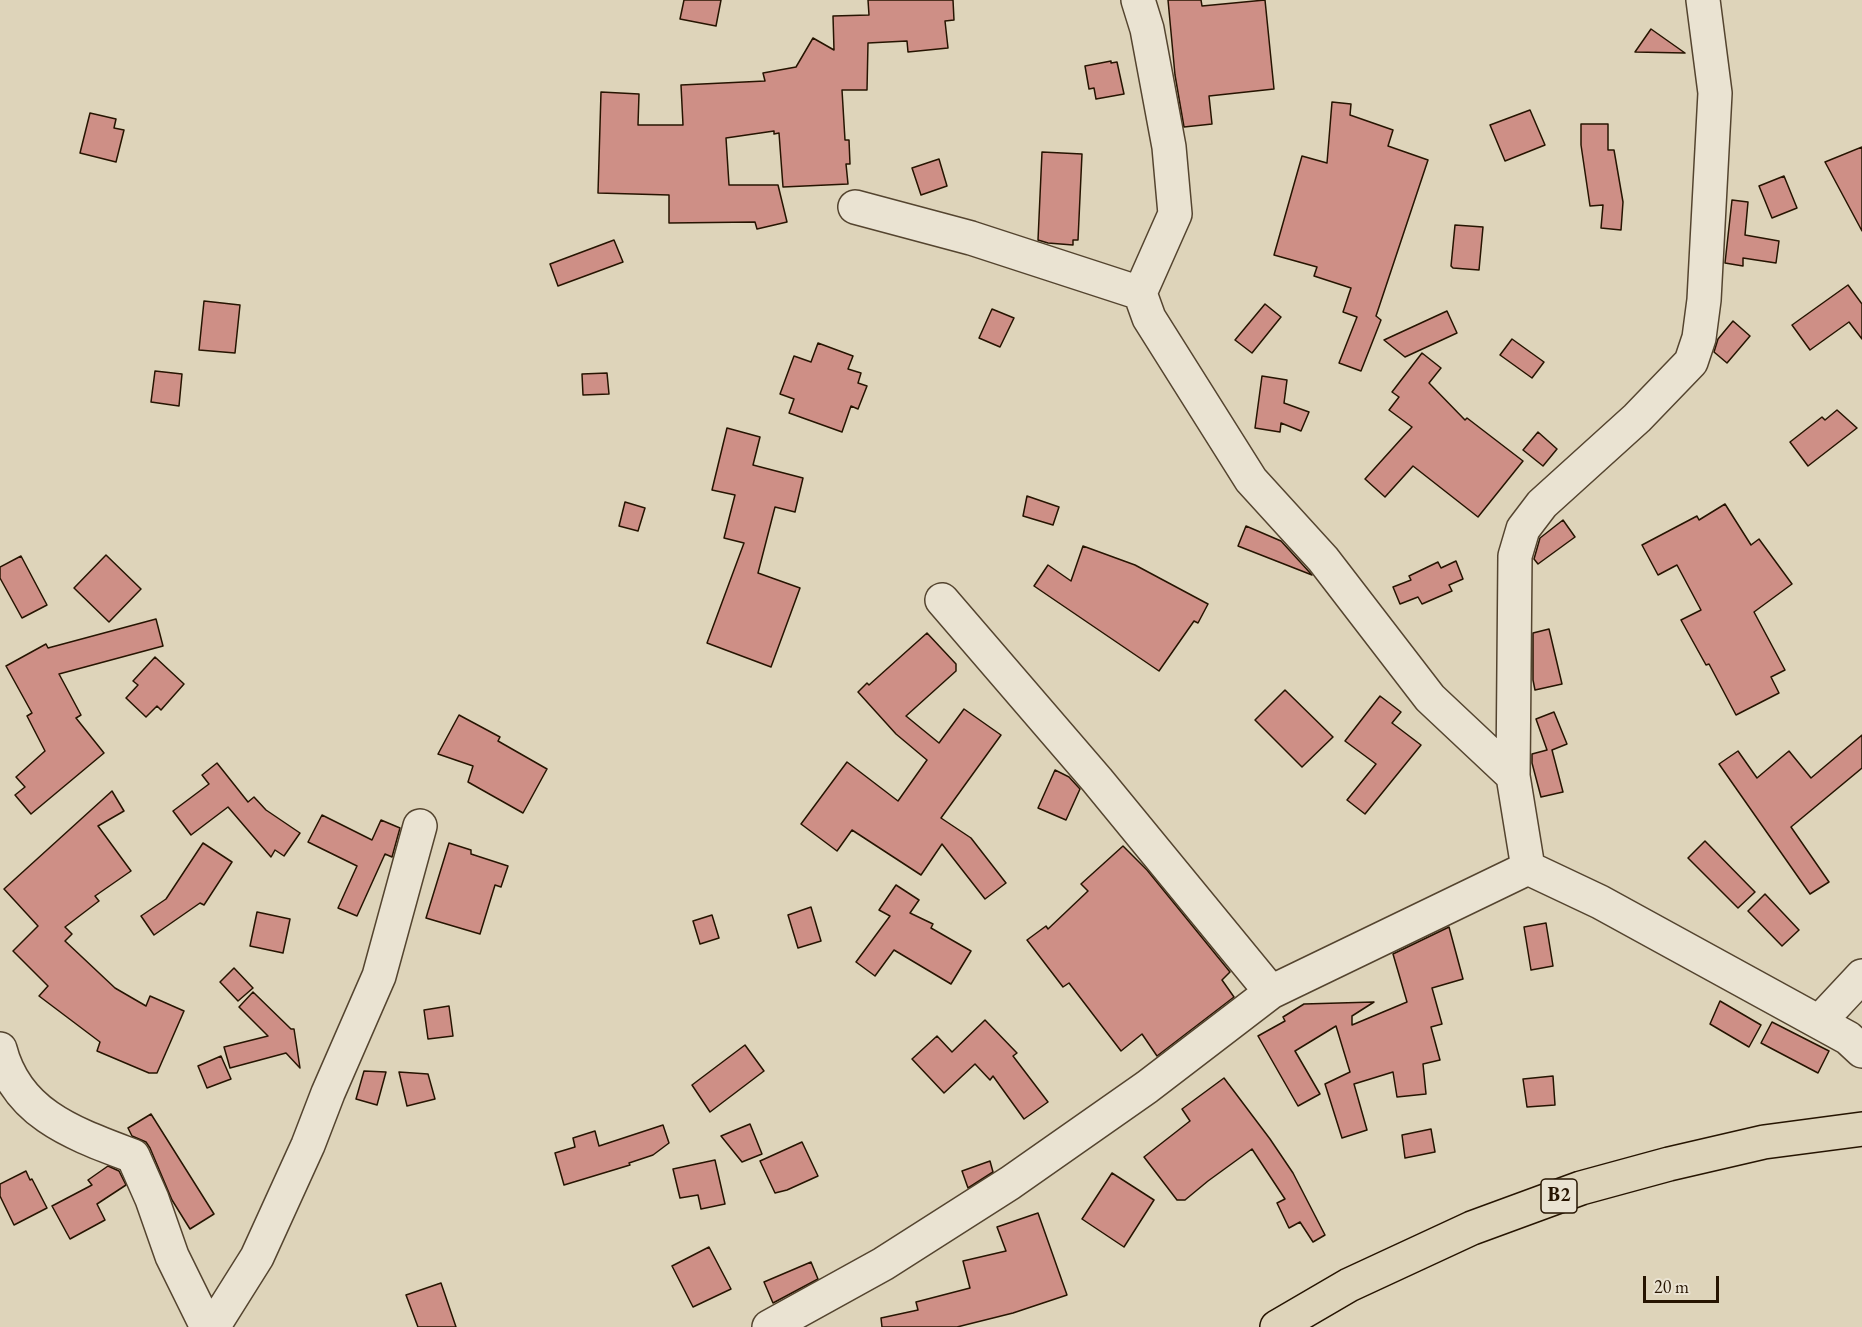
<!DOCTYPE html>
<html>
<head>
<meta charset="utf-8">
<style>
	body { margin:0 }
	#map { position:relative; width:1862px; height:1327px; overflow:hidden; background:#ded4ba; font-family:"EB Garamond",serif }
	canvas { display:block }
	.scale { position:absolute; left:1643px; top:1276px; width:76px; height:27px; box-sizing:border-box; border:3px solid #261401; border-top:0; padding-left:8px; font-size:18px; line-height:21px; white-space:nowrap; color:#261401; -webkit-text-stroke:4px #eae3d2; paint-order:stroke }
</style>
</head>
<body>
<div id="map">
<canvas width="1862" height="1327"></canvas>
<div class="scale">20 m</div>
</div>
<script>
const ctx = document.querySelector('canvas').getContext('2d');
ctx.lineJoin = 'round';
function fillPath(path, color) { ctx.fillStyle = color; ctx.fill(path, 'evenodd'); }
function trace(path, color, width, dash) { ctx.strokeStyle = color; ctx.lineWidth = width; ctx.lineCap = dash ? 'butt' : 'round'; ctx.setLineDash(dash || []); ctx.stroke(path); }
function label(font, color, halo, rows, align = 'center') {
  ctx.font = font + ' "EB Garamond",serif'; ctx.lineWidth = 4.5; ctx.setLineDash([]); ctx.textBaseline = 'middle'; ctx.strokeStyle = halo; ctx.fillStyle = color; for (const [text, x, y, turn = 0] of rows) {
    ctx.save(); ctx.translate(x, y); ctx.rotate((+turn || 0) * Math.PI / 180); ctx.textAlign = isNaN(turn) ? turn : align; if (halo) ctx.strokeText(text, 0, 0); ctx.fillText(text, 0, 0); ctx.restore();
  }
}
const building = new Path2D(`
	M 684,0 L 721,0 L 716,26 L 680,19 Z
	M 868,0 L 953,0 L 954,20 L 945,21 L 948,48 L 908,52 L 907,41 L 868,43 L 867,90 L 842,90 L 845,140 L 849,140 L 850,164 L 846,164 L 848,184 L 783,187 L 779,133 L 774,134 L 774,131 L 726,138 L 729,185 L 778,185 L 787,222 L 757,229 L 755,222 L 669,223 L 669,195 L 598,193 L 601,92 L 639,94 L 638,125 L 683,125 L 681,85 L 765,81 L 763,73 L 796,67 L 813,38 L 834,50 L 833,16 L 869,15 Z
	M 1168,0 L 1201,0 L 1202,6 L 1265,0 L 1274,89 L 1209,96 L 1212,124 L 1184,127 L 1175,75 Z
	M 1651,29 L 1685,53 L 1635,52 Z
	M 1111,61 L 1111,63 L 1117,62 L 1124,94 L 1096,99 L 1094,88 L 1089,89 L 1085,66 Z
	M 1332,102 L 1351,104 L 1350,115 L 1393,130 L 1388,146 L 1428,160 L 1376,316 L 1381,320 L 1361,371 L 1339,363 L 1357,317 L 1343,312 L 1351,288 L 1314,276 L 1317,267 L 1274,255 L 1302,156 L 1327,163 Z
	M 1530,110 L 1545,145 L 1505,161 L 1490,125 Z
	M 90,113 L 116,119 L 114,128 L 124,130 L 116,162 L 80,153 Z
	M 1581,124 L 1608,124 L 1608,150 L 1614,150 L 1623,202 L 1621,230 L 1601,228 L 1603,205 L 1590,206 L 1581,145 Z
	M 1862,147 L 1862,231 L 1825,162 Z
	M 1042,152 L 1082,154 L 1078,240 L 1073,240 L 1073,245 L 1048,243 L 1038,240 Z
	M 939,159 L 947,186 L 921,195 L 912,168 Z
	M 1784,176 L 1797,208 L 1772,218 L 1759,186 Z
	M 1732,200 L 1748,202 L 1745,235 L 1779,241 L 1776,263 L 1743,258 L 1743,266 L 1725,263 Z
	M 1455,225 L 1483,227 L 1479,270 L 1453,268 L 1451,266 Z
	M 614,240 L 623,262 L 558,286 L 550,264 Z
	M 1848,285 L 1862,304 L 1862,339 L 1849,322 L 1810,350 L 1792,325 Z
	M 204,301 L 240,305 L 235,353 L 199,350 Z
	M 1265,304 L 1281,317 L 1252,353 L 1235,340 Z
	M 992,309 L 1014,318 L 1000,347 L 979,338 Z
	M 1447,311 L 1457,333 L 1405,357 L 1384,340 Z
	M 1733,321 L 1750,336 L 1727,363 L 1714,352 L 1718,339 Z
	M 1512,339 L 1544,362 L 1532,378 L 1500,355 Z
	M 818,343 L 853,356 L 848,369 L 861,373 L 858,383 L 867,386 L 858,409 L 851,406 L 842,432 L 789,413 L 794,399 L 780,394 L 794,356 L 811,362 Z
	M 1422,353 L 1441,368 L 1429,383 L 1465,420 L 1467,418 L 1523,461 L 1478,517 L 1413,466 L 1385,497 L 1365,479 L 1412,427 L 1389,410 L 1399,397 L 1392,392 Z
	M 155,371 L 182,374 L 179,406 L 151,402 Z
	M 607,373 L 609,394 L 583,395 L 582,374 Z
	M 1262,376 L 1287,380 L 1284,403 L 1309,412 L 1301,431 L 1281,423 L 1280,432 L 1255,428 Z
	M 1837,410 L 1857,428 L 1808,466 L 1790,442 L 1822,417 L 1825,420 Z
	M 727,428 L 760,437 L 753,465 L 803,478 L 795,512 L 775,507 L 758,573 L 800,588 L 771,667 L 707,643 L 744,543 L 724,538 L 735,495 L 712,490 Z
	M 1538,432 L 1557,449 L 1543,466 L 1523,450 Z
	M 1027,496 L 1059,507 L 1053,525 L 1023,516 Z
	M 625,502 L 645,508 L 638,531 L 619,526 Z
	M 1725,504 L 1751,545 L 1759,539 L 1792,584 L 1754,612 L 1785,670 L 1771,677 L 1779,693 L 1736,715 L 1709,664 L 1706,665 L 1681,620 L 1701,610 L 1677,565 L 1658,575 L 1642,545 L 1697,516 L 1699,520 Z
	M 1563,520 L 1575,537 L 1538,564 L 1534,559 L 1540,538 Z
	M 1246,526 L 1281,541 L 1312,575 L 1238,546 Z
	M 1083,546 L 1135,565 L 1208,604 L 1198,623 L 1194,621 L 1159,671 L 1034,586 L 1048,565 L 1071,581 Z
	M 106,555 L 141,589 L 109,622 L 74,588 Z
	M 21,556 L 47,605 L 22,618 L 0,578 L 0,567 Z
	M 1456,561 L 1463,579 L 1449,585 L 1452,591 L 1422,604 L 1418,597 L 1400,604 L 1393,587 L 1411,580 L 1409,576 L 1438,562 L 1441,568 Z
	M 156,619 L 163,646 L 59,674 L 81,715 L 76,718 L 104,753 L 31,814 L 15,795 L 25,787 L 16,777 L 45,751 L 27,716 L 32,713 L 6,666 L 46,644 L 48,648 Z
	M 1549,629 L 1562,684 L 1535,690 L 1533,680 L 1533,633 Z
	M 927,633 L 956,664 L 956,671 L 906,716 L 939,743 L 964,709 L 1001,735 L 941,818 L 971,838 L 1006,883 L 985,899 L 942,844 L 921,875 L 852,830 L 837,851 L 801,824 L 847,762 L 898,801 L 927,760 L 896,734 L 858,692 L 867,683 L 869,685 Z
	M 155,657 L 184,684 L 161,710 L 157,706 L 146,717 L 126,698 L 138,685 L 133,681 Z
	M 1285,690 L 1333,737 L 1302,767 L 1255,720 Z
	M 1380,696 L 1401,712 L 1392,723 L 1421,745 L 1365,814 L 1347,800 L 1376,764 L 1345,741 Z
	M 1554,712 L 1567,744 L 1552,750 L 1563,792 L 1541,797 L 1532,763 L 1532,754 L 1547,750 L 1536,719 Z
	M 459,715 L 500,737 L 498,741 L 547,769 L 523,813 L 468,782 L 473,766 L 438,754 Z
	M 1862,735 L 1862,768 L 1791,827 L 1829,882 L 1810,894 L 1719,764 L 1738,751 L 1757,778 L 1789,751 L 1811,778 Z
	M 217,763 L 248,802 L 254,797 L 266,810 L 300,833 L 284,856 L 275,850 L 271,857 L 228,807 L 191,835 L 173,811 L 209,784 L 202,775 Z
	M 1055,770 L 1069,777 L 1080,789 L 1066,820 L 1038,808 Z
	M 112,791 L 124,811 L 98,826 L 131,871 L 95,896 L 99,901 L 65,927 L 72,934 L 65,941 L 115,988 L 146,1006 L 150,996 L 184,1011 L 157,1073 L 149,1073 L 97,1051 L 100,1042 L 39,996 L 48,986 L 13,951 L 38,926 L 4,889 Z
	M 322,815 L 372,840 L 381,820 L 400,828 L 392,857 L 385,854 L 357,916 L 338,908 L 357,866 L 308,842 Z
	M 1705,841 L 1755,892 L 1738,908 L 1688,858 Z
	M 203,843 L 232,862 L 204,905 L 200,903 L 154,935 L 141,916 L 166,899 Z
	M 449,843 L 471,850 L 471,854 L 508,866 L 501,887 L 495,885 L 480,934 L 426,918 Z
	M 1123,846 L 1147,870 L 1230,972 L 1222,980 L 1234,997 L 1157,1056 L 1142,1034 L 1121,1051 L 1069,983 L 1063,987 L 1027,940 L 1046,926 L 1048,929 L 1088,891 L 1081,884 Z
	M 896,885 L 919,900 L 910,913 L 933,924 L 931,928 L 971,951 L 951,984 L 894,950 L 875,976 L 856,962 L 890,916 L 879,910 Z
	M 1765,894 L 1799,930 L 1782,946 L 1748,911 Z
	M 811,907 L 821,941 L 798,948 L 788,915 Z
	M 257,912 L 290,919 L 283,953 L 250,946 Z
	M 712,915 L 719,938 L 700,944 L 693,921 Z
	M 1546,923 L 1553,966 L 1531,970 L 1524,927 Z
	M 1449,927 L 1463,979 L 1432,988 L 1442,1024 L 1431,1027 L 1440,1060 L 1423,1064 L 1426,1094 L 1397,1097 L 1393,1072 L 1354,1084 L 1367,1130 L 1342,1138 L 1325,1084 L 1350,1072 L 1336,1026 L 1295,1051 L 1320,1094 L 1298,1106 L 1258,1036 L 1285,1021 L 1283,1017 L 1304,1004 L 1374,1002 L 1352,1016 L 1352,1025 L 1407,1002 L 1393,954 Z
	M 234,968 L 253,988 L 238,1001 L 220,982 Z
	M 253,992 L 291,1029 L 294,1029 L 300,1068 L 286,1053 L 230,1068 L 224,1047 L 268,1036 L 239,1007 Z
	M 1720,1001 L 1761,1025 L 1749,1047 L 1710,1024 Z
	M 449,1006 L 453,1036 L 428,1039 L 424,1010 Z
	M 985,1020 L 1017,1053 L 1013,1056 L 1048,1102 L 1024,1119 L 993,1076 L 990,1080 L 975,1064 L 944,1093 L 912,1059 L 937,1036 L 952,1052 Z
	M 1772,1022 L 1829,1051 L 1818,1073 L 1761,1043 Z
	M 745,1045 L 764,1071 L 710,1112 L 692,1085 Z
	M 221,1056 L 231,1079 L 207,1088 L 198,1066 Z
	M 364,1071 L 386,1072 L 377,1105 L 356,1099 Z
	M 399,1072 L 428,1074 L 435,1099 L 407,1106 Z
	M 1553,1076 L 1555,1105 L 1527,1107 L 1523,1079 Z
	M 1224,1078 L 1270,1139 L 1293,1173 L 1325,1235 L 1313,1242 L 1300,1222 L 1289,1228 L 1277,1203 L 1285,1199 L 1252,1149 L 1208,1181 L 1185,1200 L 1177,1200 L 1144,1157 L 1190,1121 L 1182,1109 Z
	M 151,1114 L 214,1214 L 190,1229 L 172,1200 L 150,1148 L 146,1142 L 132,1136 L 128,1128 Z
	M 750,1124 L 762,1154 L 742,1162 L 721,1136 Z
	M 663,1125 L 669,1143 L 653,1155 L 629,1163 L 630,1165 L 564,1185 L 555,1153 L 575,1147 L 573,1138 L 595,1131 L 599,1146 Z
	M 1431,1129 L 1435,1152 L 1405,1158 L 1402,1135 Z
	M 802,1142 L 818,1176 L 787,1190 L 775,1193 L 760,1161 Z
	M 715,1160 L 725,1204 L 701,1209 L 698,1195 L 680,1198 L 673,1169 Z
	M 990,1161 L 993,1172 L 968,1188 L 962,1171 Z
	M 108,1166 L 119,1171 L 126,1185 L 97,1204 L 105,1220 L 70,1239 L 52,1206 L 92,1185 L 88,1180 Z
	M 26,1171 L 30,1180 L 32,1179 L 47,1208 L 14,1225 L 0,1196 L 0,1184 Z
	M 1112,1173 L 1154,1200 L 1124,1247 L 1082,1219 Z
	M 1038,1213 L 1067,1295 L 1013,1313 L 957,1327 L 882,1327 L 881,1318 L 918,1310 L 916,1302 L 970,1288 L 963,1261 L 1006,1251 L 997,1227 Z
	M 709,1247 L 731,1289 L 693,1307 L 672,1266 Z
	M 811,1262 L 818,1279 L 773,1303 L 764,1282 Z
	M 441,1283 L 456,1327 L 418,1327 L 406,1295 Z`);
const minor = new Path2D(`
	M 1138,0 L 1147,29 L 1169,147 L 1175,214 L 1140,293 L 1149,318 L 1251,480 L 1323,559 L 1430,698 L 1513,776
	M 1703,0 L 1715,93 L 1704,300 L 1699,338 L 1691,362 L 1637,418 L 1542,504 L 1523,529 L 1515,556 L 1513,776 L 1528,868 L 1600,902 L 1848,1038 L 1862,1051
	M 855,207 L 971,238 L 1140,293
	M 942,600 L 1097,780 L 1271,992
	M 1819,1022 L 1862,976
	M 0,1049 C 17,1115 75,1134 133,1156 L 152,1199 L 172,1256 L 207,1327
	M 213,1327 L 257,1257 L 308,1145 L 328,1093 L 379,976 L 420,826
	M 769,1327 L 883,1264 L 1010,1183 L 1147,1087 L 1271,992 L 1528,868`);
const highway = new Path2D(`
	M 1277,1327 L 1349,1285 L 1472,1228 L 1581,1188 L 1669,1164 L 1764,1142 L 1862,1129`);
const shields = [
	[1559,1196,36]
];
const shieldNames = [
	["B2",1559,1196]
];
fillPath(building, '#ce8f86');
trace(building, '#261401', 1.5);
trace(minor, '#54442f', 36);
trace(highway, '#261401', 36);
trace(minor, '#eae3d2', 33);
trace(highway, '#ded4ba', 33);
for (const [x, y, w] of shields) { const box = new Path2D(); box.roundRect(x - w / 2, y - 17, w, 34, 4.5); ctx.fillStyle = '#eae3d2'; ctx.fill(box); trace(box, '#261401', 1.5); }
label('bold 20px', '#261401', null, shieldNames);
</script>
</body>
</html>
